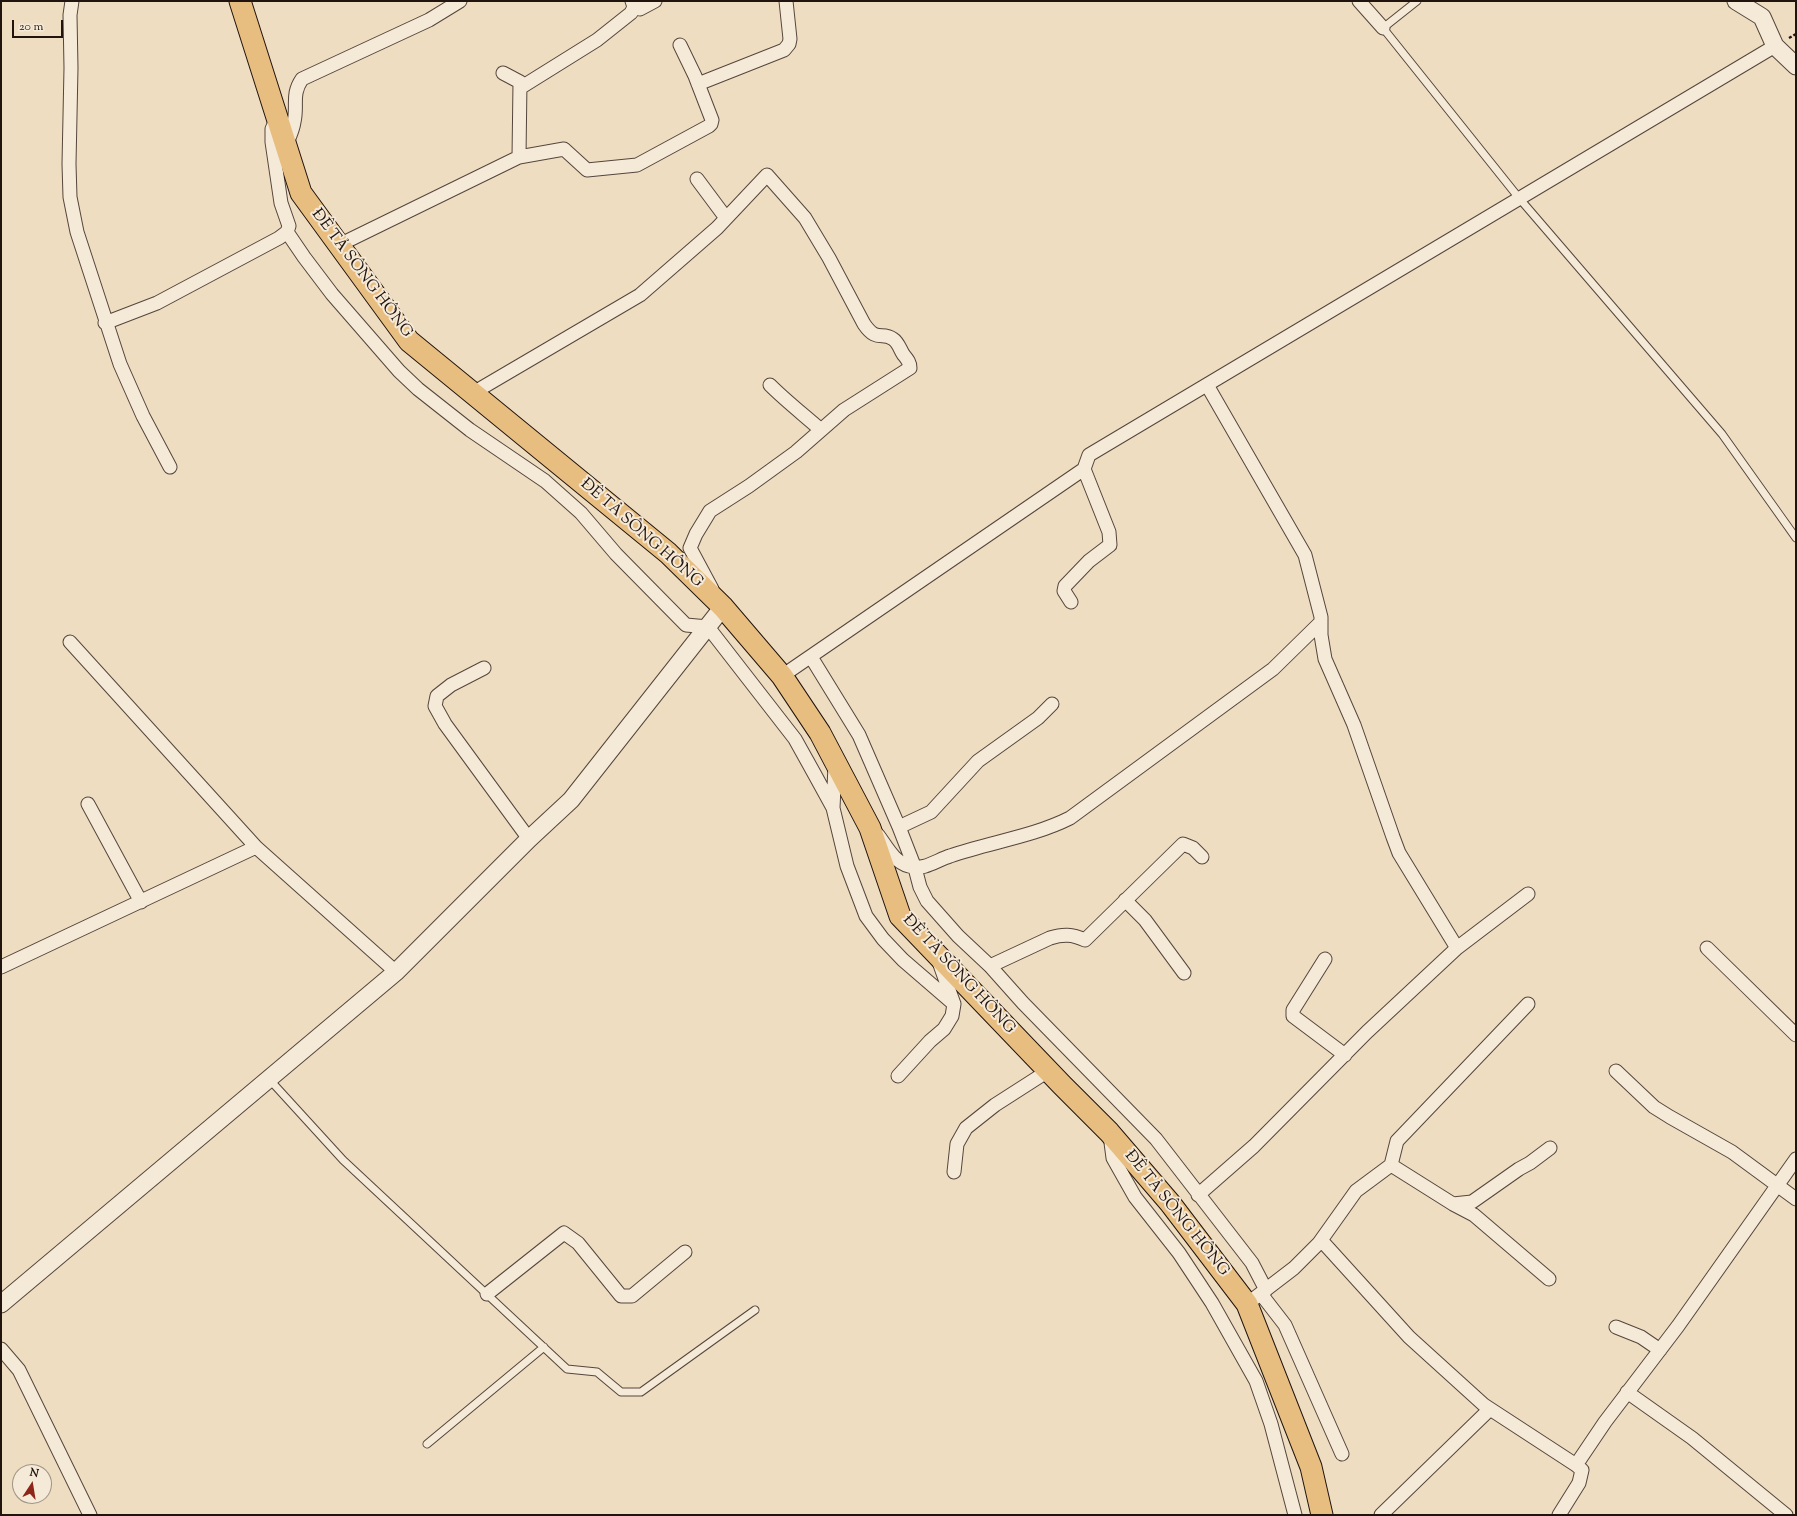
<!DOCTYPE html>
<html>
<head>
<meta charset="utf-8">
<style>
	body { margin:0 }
	#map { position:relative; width:1797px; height:1516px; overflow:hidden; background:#efddc1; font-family:"Sorts Mill Goudy",serif }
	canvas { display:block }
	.frame { position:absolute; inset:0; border:2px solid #21140f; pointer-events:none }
	.north { position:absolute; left:12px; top:1464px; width:40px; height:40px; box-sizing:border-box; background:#f5e9d7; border:1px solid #a09487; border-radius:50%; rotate:12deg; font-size:11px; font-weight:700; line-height:16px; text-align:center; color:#21140f }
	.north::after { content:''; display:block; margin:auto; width:14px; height:18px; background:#8f2418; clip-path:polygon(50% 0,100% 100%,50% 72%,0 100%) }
	.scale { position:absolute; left:12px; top:20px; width:51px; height:18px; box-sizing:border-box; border:2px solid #21140f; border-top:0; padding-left:5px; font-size:12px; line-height:14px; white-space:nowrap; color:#21140f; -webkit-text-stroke:3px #f5e9d7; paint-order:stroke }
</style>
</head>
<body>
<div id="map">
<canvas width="1797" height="1516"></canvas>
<div class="frame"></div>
<div class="north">N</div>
<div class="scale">20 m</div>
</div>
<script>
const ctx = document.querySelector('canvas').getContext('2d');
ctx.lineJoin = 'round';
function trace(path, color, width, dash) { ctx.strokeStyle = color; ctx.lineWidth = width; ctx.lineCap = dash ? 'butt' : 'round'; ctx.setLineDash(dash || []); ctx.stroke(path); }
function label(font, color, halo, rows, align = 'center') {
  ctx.font = font + ' "Sorts Mill Goudy",serif'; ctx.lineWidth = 4; ctx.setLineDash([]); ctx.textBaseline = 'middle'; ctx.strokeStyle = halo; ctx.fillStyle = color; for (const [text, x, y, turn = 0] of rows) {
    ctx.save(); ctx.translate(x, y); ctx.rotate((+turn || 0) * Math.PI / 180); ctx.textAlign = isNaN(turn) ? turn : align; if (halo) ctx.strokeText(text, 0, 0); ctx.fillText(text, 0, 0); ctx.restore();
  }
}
const path = new Path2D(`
	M 1789,38 L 1796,34`);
const service = new Path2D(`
	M 1417,1 L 1383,28 L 1519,198 L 1722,434 L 1796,538
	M 269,1079 L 343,1160 L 567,1369 L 597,1372 L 621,1392 L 641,1392 L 755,1310
	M 427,1444 L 544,1347`);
const minor = new Path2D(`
	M 72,1 L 70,15 L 71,68 L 69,164 L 70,197 L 77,232 L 120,364 L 143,416 L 170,467
	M 1359,1 L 1383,28
	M 634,7 L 640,9 L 655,1
	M 698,84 L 784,50 L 789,44 L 790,39 L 786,1
	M 520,88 L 597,40 L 631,13 L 634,7 L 632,1
	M 286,145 C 289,138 293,130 294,122 C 298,105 291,95 302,79 L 429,20 L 460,1
	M 519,157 L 564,149 L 587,170 L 637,165 L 709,126 L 711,124 L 712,120 L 695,76 L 680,45
	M 697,179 L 726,218
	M 287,232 L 304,257 L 332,294 L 399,371 L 418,389 L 470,430 L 545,481 L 581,513 L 616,554 L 686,625 L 708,627 L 795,739 L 815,775 L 833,808 L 847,866 L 866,916 L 883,939 L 903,960 L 954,1004
	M 339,245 L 519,157 L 520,82 L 503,73
	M 105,323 L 157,303 L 279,238 L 287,232 L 289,226 L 281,203 L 272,142 L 272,129 L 276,120
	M 770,385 C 786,401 804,415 821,430
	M 473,393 L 640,295 L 717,228 L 767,175 L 805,218 L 829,258 L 864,324 C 877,343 882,331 893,339 C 898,342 900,349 903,354 C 907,359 910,362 910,368 L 844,410 L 796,452 L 749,486 L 710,511 L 696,534 L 690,548 L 712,589
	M 1071,602 L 1064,591 L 1065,586 L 1089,561 L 1110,545 L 1109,532 L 1084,469
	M 70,642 L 256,847 L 396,972
	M 811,657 L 859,735 L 899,827 L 915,868 L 920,887 L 927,901 L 958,936 L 990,966 L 1023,1003 L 1156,1139 L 1252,1263 L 1266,1290
	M 484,668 L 451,685 L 437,696 L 435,706 L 445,724 L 529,839
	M 782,676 L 1084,469 L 1089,455 L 1775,46
	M 88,804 L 141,902
	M 833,808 L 835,766
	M 899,827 L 931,812 L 978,761 L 1038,718 L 1052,704
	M 878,835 C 887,847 894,862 909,866 C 924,871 937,860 950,856 C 990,842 1032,837 1070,818 L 1273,669 L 1321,622
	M 1125,900 L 1145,920 L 1184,973
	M 1457,948 L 1528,894
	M 1707,948 L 1796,1035
	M 1325,959 L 1293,1010 L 1293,1016 L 1345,1055
	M 990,966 L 1050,938 C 1063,934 1072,934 1085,940 L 1183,844 L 1193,848 L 1202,857
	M 1,967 L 256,847
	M 1616,1071 L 1654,1107 L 1670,1117 L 1732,1152 L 1796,1199
	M 898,1076 L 930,1041 L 944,1029 L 952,1016 L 954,1004 L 939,962
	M 1110,1135 L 1113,1158 L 1135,1197 L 1179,1253 L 1212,1303 L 1256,1381 L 1271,1424 L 1295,1515
	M 1391,1165 L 1453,1204 L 1474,1215 L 1549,1279
	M 954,1172 L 957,1144 L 966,1128 L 995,1105 L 1048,1071
	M 1198,1195 L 1254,1146 L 1367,1032 L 1457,948 L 1399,853 L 1393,837 L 1354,725 L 1325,659 L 1321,635 L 1321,617 L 1305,555 L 1207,385
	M 1453,1204 L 1472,1202 L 1519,1169 L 1530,1163 L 1550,1148
	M 1321,1240 L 1409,1337 L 1484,1405 L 1576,1465 L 1605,1422 L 1678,1326 L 1796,1159
	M 487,1294 L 564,1233 L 578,1243 L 621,1296 L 632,1296 L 685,1252
	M 1261,1294 L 1285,1325 L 1342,1454
	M 1247,1304 L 1294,1268 L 1319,1243 L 1356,1191 L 1391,1165 L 1397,1141 L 1528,1004
	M 1616,1327 L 1641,1337 L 1660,1350
	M 1,1349 L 19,1370 L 90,1515
	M 1627,1392 L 1692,1438 L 1786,1515
	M 1381,1515 L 1490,1409
	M 1559,1515 L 1579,1483 L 1582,1470 L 1576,1465`);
const tertiary = new Path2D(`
	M 1736,1 L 1762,17 L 1775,46 L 1796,66
	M 1,1304 L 396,972 L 529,839 L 571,800 L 723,607`);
const primary = new Path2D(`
	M 240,1 L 301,193 L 409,341 L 668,553 L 723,607 L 782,676 L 820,733 L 870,828 L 900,916 L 1062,1085 L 1109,1132 L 1170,1203 L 1247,1304 L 1311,1467 L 1322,1515`);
const streetNames = [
	["ĐÊ TẢ SÔNG HỒNG",361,274,53],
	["ĐÊ TẢ SÔNG HỒNG",641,534,41],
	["ĐÊ TẢ SÔNG HỒNG",958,975,47],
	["ĐÊ TẢ SÔNG HỒNG",1176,1214,51]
];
trace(service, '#54463c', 9);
trace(minor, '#54463c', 15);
trace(tertiary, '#54463c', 19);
trace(primary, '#21140f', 23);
trace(path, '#21140f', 2.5, [3, 2]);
trace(service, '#f5e9d7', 7);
trace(minor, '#f5e9d7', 13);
trace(tertiary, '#f5e9d7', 17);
trace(primary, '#e8be80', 21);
label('16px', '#21140f', '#f5e9d7', streetNames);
</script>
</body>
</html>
